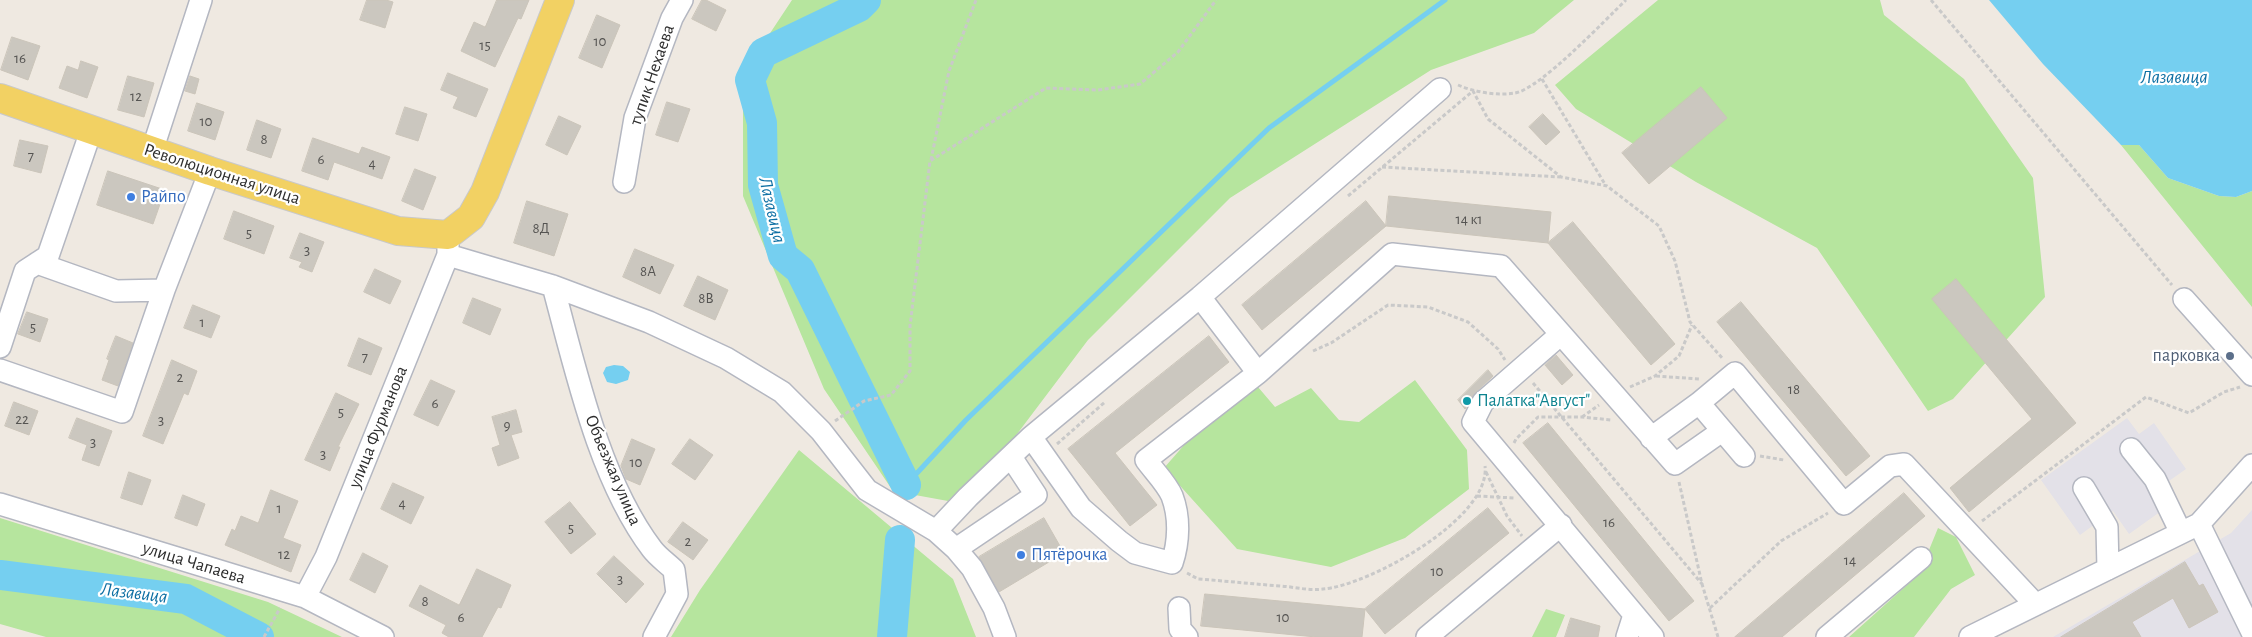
<!DOCTYPE html>
<html>
<head>
<meta charset="utf-8">
<style>
	body { margin:0 }
	canvas { display:block; background:#efe9e1 }
</style>
</head>
<body>
<canvas width="2252" height="637"></canvas>
<script>
const ctx = document.querySelector('canvas').getContext('2d');
ctx.lineJoin = 'round';
function fillPath(path, color) { ctx.fillStyle = color; ctx.fill(path, 'evenodd'); }
function trace(path, color, width, dash) { ctx.strokeStyle = color; ctx.lineWidth = width; ctx.lineCap = dash ? 'butt' : 'round'; ctx.setLineDash(dash || []); ctx.stroke(path); }
function label(font, color, halo, rows, align = 'center') {
  ctx.font = font + ' "Alegreya Sans",sans-serif'; ctx.lineWidth = 4.5; ctx.setLineDash([]); ctx.textBaseline = 'middle'; ctx.strokeStyle = halo; ctx.fillStyle = color; for (const [text, x, y, turn = 0] of rows) {
    ctx.save(); ctx.translate(x, y); ctx.rotate((+turn || 0) * Math.PI / 180); ctx.textAlign = isNaN(turn) ? turn : align; if (halo) ctx.strokeText(text, 0, 0); ctx.fillText(text, 0, 0); ctx.restore();
  }
}
const industrial = new Path2D(`
	M 2127,418 L 2139,434 L 2154,423 L 2186,469 L 2152,493 L 2164,509 L 2129,534 L 2113,511 L 2080,535 L 2041,480 Z
	M 2252,510 L 2252,637 L 2053,637 L 2231,533 Z`);
const green = new Path2D(`
	M 792,0 L 1574,0 L 1534,33 L 1431,70 L 1230,198 L 1088,340 L 1011,442 L 948,501 L 893,491 L 824,389 L 743,196 L 743,74 Z
	M 1658,0 L 1880,0 L 1884,15 L 1964,79 L 2033,178 L 2045,297 L 1953,399 L 1928,411 L 1817,248 L 1696,182 L 1576,109 L 1555,85 Z
	M 2121,145 L 2139,145 L 2168,178 L 2219,196 L 2236,197 L 2252,191 L 2252,307 Z
	M 1415,380 L 1467,450 L 1469,489 L 1405,538 L 1331,567 L 1237,549 L 1164,468 L 1185,444 L 1258,387 L 1275,407 L 1311,388 L 1339,420 L 1359,422 Z
	M 799,450 L 953,579 L 976,637 L 671,637 L 700,590 Z
	M 0,518 L 268,602 L 342,637 L 46,637 L 0,624 Z
	M 1938,528 L 1956,537 L 1975,575 L 1951,589 L 1914,637 L 1849,637 L 1926,568 L 1929,550 Z
	M 1546,609 L 1565,615 L 1556,637 L 1532,637 Z`);
const water = new Path2D(`
	M 1989,0 L 2252,0 L 2252,191 L 2236,197 L 2219,196 L 2168,178 L 2139,145 L 2121,145 L 2043,64 Z
	M 614,365 L 623,366 L 630,372 L 628,380 L 616,384 L 607,382 L 603,373 L 606,367 Z`);
const stream = new Path2D(`
	M 906,485 L 966,420 L 1269,128 L 1445,0`);
const river = new Path2D(`
	M 866,0 L 859,7 L 763,53 L 750,80 L 762,123 L 763,185 L 783,256 L 800,270 L 906,485
	M 0,575 L 186,599 L 259,637
	M 892,637 L 900,540`);
const building = new Path2D(`
	M 367,0 L 386,0 L 393,2 L 385,28 L 360,20 Z
	M 497,0 L 529,0 L 521,19 L 518,18 L 495,67 L 461,51 L 474,22 L 485,27 Z
	M 702,0 L 706,0 L 726,10 L 716,31 L 692,19 Z
	M 597,15 L 620,25 L 602,68 L 579,58 Z
	M 12,37 L 40,46 L 28,80 L 1,70 Z
	M 81,61 L 98,67 L 87,98 L 59,88 L 67,66 L 78,70 Z
	M 448,73 L 488,89 L 476,117 L 453,108 L 458,97 L 441,90 Z
	M 128,76 L 154,83 L 144,117 L 118,110 Z
	M 190,76 L 199,79 L 195,94 L 185,91 Z
	M 1701,87 L 1727,118 L 1649,184 L 1622,153 Z
	M 667,102 L 690,109 L 678,142 L 656,135 Z
	M 197,103 L 224,112 L 215,140 L 188,131 Z
	M 405,107 L 427,114 L 418,141 L 396,134 Z
	M 1543,114 L 1560,132 L 1546,145 L 1529,127 Z
	M 559,116 L 581,126 L 567,155 L 546,145 Z
	M 257,120 L 281,129 L 271,158 L 247,150 Z
	M 313,138 L 359,154 L 362,147 L 390,157 L 382,179 L 334,162 L 328,180 L 302,171 Z
	M 20,140 L 48,146 L 41,173 L 14,166 Z
	M 415,169 L 436,177 L 423,210 L 402,201 Z
	M 108,171 L 165,190 L 153,224 L 97,205 Z
	M 1389,196 L 1551,212 L 1548,243 L 1386,226 Z
	M 527,201 L 568,214 L 554,256 L 514,243 Z
	M 1366,201 L 1386,226 L 1262,330 L 1242,305 Z
	M 234,211 L 274,226 L 264,254 L 224,239 Z
	M 1573,222 L 1675,344 L 1651,365 L 1548,243 Z
	M 300,233 L 324,242 L 312,272 L 299,267 L 302,262 L 290,258 Z
	M 635,249 L 674,265 L 660,294 L 623,277 Z
	M 375,269 L 401,281 L 390,304 L 364,292 Z
	M 698,276 L 728,290 L 715,320 L 684,306 Z
	M 1956,279 L 2076,423 L 1969,512 L 1950,488 L 2032,419 L 1932,299 Z
	M 473,298 L 501,309 L 490,335 L 463,323 Z
	M 1741,302 L 1870,456 L 1846,476 L 1717,322 Z
	M 193,305 L 220,316 L 211,338 L 184,328 Z
	M 27,312 L 48,319 L 40,342 L 18,334 Z
	M 116,336 L 133,343 L 118,386 L 102,380 L 109,360 L 107,359 Z
	M 1209,336 L 1229,362 L 1115,453 L 1157,505 L 1130,526 L 1068,449 Z
	M 359,338 L 382,348 L 371,375 L 348,366 Z
	M 1556,355 L 1573,375 L 1562,385 L 1545,365 Z
	M 172,360 L 197,371 L 188,395 L 184,393 L 163,444 L 143,436 Z
	M 1488,370 L 1493,376 L 1475,393 L 1465,409 L 1458,400 Z
	M 431,380 L 455,391 L 438,426 L 414,415 Z
	M 336,393 L 359,404 L 338,447 L 340,447 L 330,471 L 305,460 Z
	M 14,402 L 38,411 L 29,435 L 5,426 Z
	M 516,410 L 522,432 L 511,435 L 519,458 L 498,466 L 492,448 L 500,445 L 492,417 Z
	M 77,418 L 112,431 L 99,466 L 82,460 L 87,445 L 69,438 Z
	M 1548,423 L 1694,601 L 1669,621 L 1523,443 Z
	M 632,439 L 655,449 L 640,485 L 626,479 L 621,466 Z
	M 690,439 L 713,455 L 695,480 L 672,464 Z
	M 129,472 L 151,480 L 142,505 L 121,498 Z
	M 393,483 L 424,497 L 411,524 L 381,509 Z
	M 271,490 L 298,501 L 283,538 L 301,545 L 291,572 L 225,545 L 232,529 L 235,531 L 241,516 L 258,523 Z
	M 1904,493 L 1925,516 L 1782,637 L 1735,637 Z
	M 183,495 L 205,504 L 197,526 L 175,518 Z
	M 570,502 L 596,534 L 571,554 L 545,522 Z
	M 1488,508 L 1509,533 L 1385,634 L 1365,609 Z
	M 1044,518 L 1064,553 L 999,592 L 979,557 Z
	M 683,522 L 708,540 L 693,560 L 668,542 Z
	M 363,553 L 388,566 L 375,593 L 350,580 Z
	M 614,556 L 644,584 L 626,603 L 597,574 Z
	M 2185,562 L 2199,586 L 2203,584 L 2218,612 L 2189,628 L 2173,598 L 2132,622 L 2141,637 L 2061,637 Z
	M 477,569 L 511,585 L 501,608 L 498,607 L 482,637 L 449,637 L 442,633 L 446,625 L 409,606 L 420,585 L 459,605 Z
	M 1205,594 L 1365,609 L 1362,637 L 1316,637 L 1201,626 Z
	M 1571,618 L 1600,626 L 1598,637 L 1565,637 Z`);
const path = new Path2D(`
	M 1931,0 L 2172,285
	M 1542,79 L 1606,186
	M 1458,85 C 1474,92 1497,96 1515,93 C 1540,89 1605,20 1626,0
	M 931,160 L 949,71 L 976,0
	M 1382,167 L 1560,177
	M 1348,196 L 1473,91 L 1488,119 L 1561,177 L 1607,186 L 1659,226 L 1675,261 L 1690,322 L 1723,359
	M 1313,351 L 1331,343 L 1388,305 L 1428,307 L 1468,322 L 1498,349 L 1505,360
	M 1656,376 L 1699,379
	M 1533,383 L 1702,584
	M 1630,387 L 1655,376 L 1679,356 L 1692,325
	M 1582,417 L 1599,405
	M 835,421 L 864,401 L 891,395 L 910,371 L 910,326 L 930,161 L 1046,88 L 1098,90 L 1140,84 L 1178,52 L 1216,0
	M 1514,443 L 1516,439 L 1538,417 L 1582,417 L 1611,420
	M 1057,444 L 1105,402
	M 1760,456 L 1784,460
	M 1486,472 L 1507,516 L 1522,536
	M 1679,482 L 1702,584 L 1718,637
	M 1477,496 L 1514,498
	M 1982,521 L 2146,397 L 2189,413 L 2224,392 L 2240,387
	M 1187,573 L 1198,579 C 1226,581 1253,584 1281,586 C 1295,587 1309,591 1323,589 C 1367,586 1491,519 1485,466
	M 1710,608 L 1781,541 L 1828,513
	M 264,637 L 280,608`);
const minor = new Path2D(`
	M 152,151 L 201,0
	M 624,182 L 635,118 L 672,18 L 682,0
	M 448,235 L 448,255 L 553,286 L 649,322 L 726,358 L 782,392 L 821,431 L 867,490 L 936,531 L 956,549 L 972,568 L 994,608 L 1005,637
	M 37,263 L 116,291 L 164,290 L 210,171
	M 553,286 C 576,371 599,479 652,549 C 658,557 667,563 674,570 L 677,594 L 654,637
	M 1200,297 L 1258,373 L 1392,254 L 1501,266 L 1561,334 L 1483,402 L 1473,422 L 1653,637
	M 2184,299 L 2252,375
	M 1561,334 L 1675,464 L 1722,431
	M 0,347 L 25,271 L 48,256 L 91,131
	M 0,370 L 122,412 L 164,290
	M 1699,403 L 1744,456
	M 1031,437 L 1081,508 L 1119,541 L 1135,553 L 1172,563 C 1179,542 1180,517 1172,496 C 1167,484 1154,471 1146,460 L 1258,373
	M 1651,438 L 1699,403 L 1735,373 L 1844,504 L 1890,466 L 1904,464 L 2035,604
	M 2131,449 L 2155,479 L 2181,533
	M 2084,488 L 2107,527 L 2108,569
	M 0,504 L 305,597 L 383,637
	M 2199,524 L 2252,632
	M 936,531 L 968,497 L 1031,437 L 1200,297 L 1440,89
	M 956,549 L 1036,495 L 1011,457
	M 305,597 L 326,557 L 448,255
	M 1179,608 L 1180,629 L 1187,637
	M 1427,637 L 1561,525
	M 1627,637 L 1634,615
	M 1827,637 L 1921,558
	M 1970,637 L 2199,524 L 2252,465`);
const major = new Path2D(`
	M 0,98 L 210,171 L 398,231 L 448,235 L 471,217 L 485,192 L 560,0`);
const markers = [
	[131,197,5,"#3f7fe0"],
	[2230,356,5,"#5c6f8a"],
	[1467,401,5,"#0f9aa8"],
	[1021,555,5,"#3f7fe0"]
];
const numberNames = [
	["10",600,41],
	["15",485,45],
	["16",20,58],
	["12",136,96],
	["10",206,121],
	["8",264,139],
	["7",31,156],
	["6",321,159],
	["4",372,163],
	["14 к1",1469,219],
	["8Д",541,228],
	["5",249,233],
	["3",307,250],
	["8А",648,271],
	["8В",706,298],
	["1",202,322],
	["5",33,327],
	["7",365,357],
	["2",180,377],
	["18",1794,389],
	["6",435,403],
	["5",341,412],
	["22",22,419],
	["3",161,420],
	["9",507,425],
	["3",93,442],
	["3",323,454],
	["10",636,462],
	["4",402,503],
	["1",279,508],
	["16",1609,522],
	["5",571,528],
	["2",688,541],
	["12",284,554],
	["14",1850,560],
	["10",1437,571],
	["3",620,579],
	["8",425,601],
	["6",461,617],
	["10",1283,617]
];
const streetNames = [
	["тупик Нехаева",652,75,-71],
	["Революционная улица",222,174,18],
	["улица Фурманова",378,427,-68],
	["Объезжая улица",613,470,67],
	["улица Чапаева",194,563,17]
];
const shopNames = [
	["Райпо",141,197],
	["Пятёрочка",1031,555]
];
const serviceNames = [
	["парковка",2220,356]
];
const cultureNames = [
	["Палатка\"Август\"",1477,401]
];
const waterNames = [
	["Лазавица",2174,77],
	["Лазавица",772,210,77],
	["Лазавица",134,593,7]
];
fillPath(industrial, '#e3e1e8');
fillPath(green, '#b6e59e');
fillPath(water, '#75cff0');
trace(stream, '#75cff0', 5);
trace(river, '#75cff0', 30);
fillPath(building, '#cbc7bf');
trace(building, '#cbc5ba', 1);
trace(minor, '#b4b7c1', 24);
trace(major, '#c9c9c9', 30);
trace(path, '#c9c9c9', 3, [4, 2.5]);
trace(minor, '#fff', 21);
trace(major, '#f2d163', 28);
for (const [x, y, r, color] of markers) { const dot = new Path2D(); dot.arc(x, y, r, 0, 2 * Math.PI); ctx.fillStyle = color; ctx.fill(dot); trace(dot, '#fff', 2); }
label('15px', '#555452', null, numberNames);
label('18px', '#2e2e2e', '#fff', streetNames);
label('18px', '#366cbe', '#fff', shopNames, 'left');
label('18px', '#4e5e75', '#fff', serviceNames, 'right');
label('18px', '#0d838f', '#fff', cultureNames, 'left');
label('italic 19px', '#0d6fa3', '#fff', waterNames);
</script>
</body>
</html>
